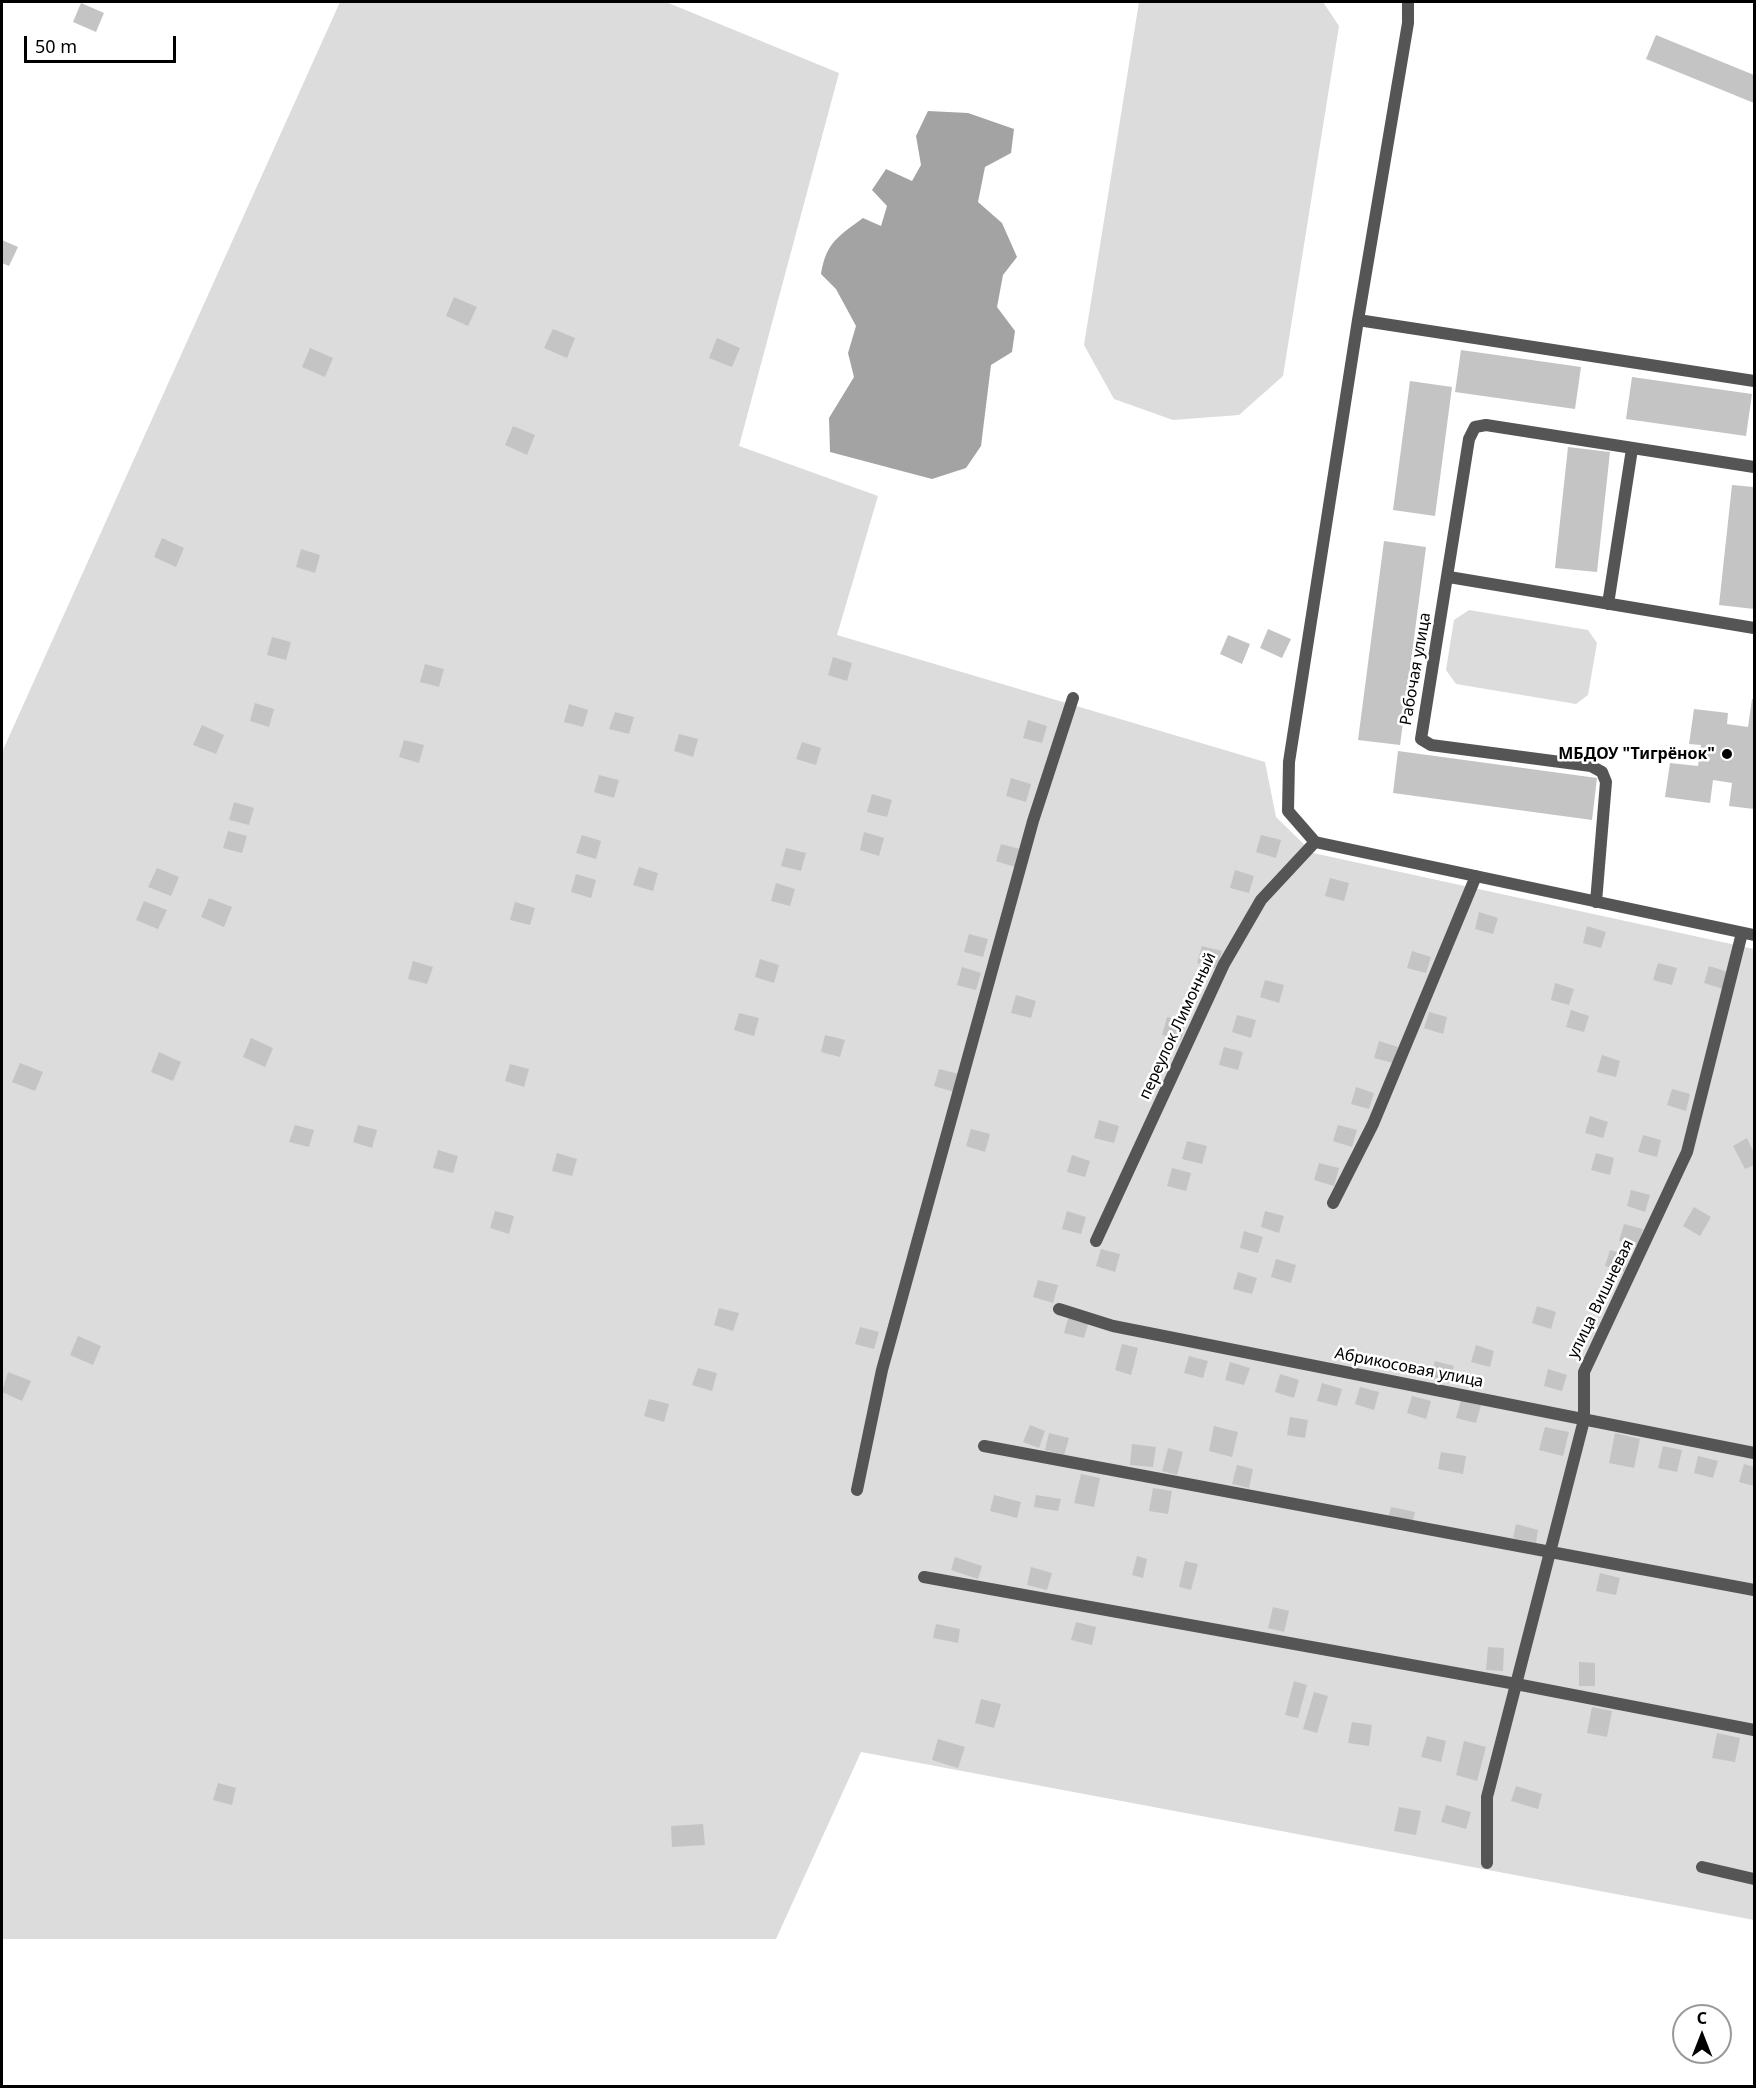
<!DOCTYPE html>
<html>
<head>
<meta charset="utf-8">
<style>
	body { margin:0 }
	#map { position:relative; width:1756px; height:2088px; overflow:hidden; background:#fff; font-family:"Noto Sans",sans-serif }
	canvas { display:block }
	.frame { position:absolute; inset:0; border:3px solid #000; pointer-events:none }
	.north { position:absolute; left:1672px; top:2004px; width:60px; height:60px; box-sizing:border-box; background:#fff; border:2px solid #999; border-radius:50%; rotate:0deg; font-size:16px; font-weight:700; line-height:24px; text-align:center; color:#000 }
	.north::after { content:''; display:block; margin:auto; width:21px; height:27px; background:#000; clip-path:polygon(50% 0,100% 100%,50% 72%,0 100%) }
	.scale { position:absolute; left:24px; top:36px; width:152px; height:27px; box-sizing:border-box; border:3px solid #000; border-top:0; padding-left:8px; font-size:18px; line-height:21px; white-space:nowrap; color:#000; -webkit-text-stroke:4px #fff; paint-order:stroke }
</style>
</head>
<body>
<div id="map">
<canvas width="1756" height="2088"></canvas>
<div class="frame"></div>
<div class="north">С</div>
<div class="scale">50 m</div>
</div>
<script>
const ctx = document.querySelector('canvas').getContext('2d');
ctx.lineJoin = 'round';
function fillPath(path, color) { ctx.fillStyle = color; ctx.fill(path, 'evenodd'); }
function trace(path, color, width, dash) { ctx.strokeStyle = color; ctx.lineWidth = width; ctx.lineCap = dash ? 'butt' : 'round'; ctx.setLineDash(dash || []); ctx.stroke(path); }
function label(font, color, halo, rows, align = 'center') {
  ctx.font = font + ' "Noto Sans",sans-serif'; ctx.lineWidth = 5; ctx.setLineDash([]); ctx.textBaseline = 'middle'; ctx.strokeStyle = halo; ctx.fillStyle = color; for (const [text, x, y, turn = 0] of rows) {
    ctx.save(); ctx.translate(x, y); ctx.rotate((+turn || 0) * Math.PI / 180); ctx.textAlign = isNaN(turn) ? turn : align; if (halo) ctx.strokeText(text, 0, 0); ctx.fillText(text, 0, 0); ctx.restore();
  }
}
const green = new Path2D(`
	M 340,2 L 666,2 L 839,73 L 739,446 L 878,496 L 837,635 L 1265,762 L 1276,817 L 1313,853 L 1754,949 L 1754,1920 L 861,1752 L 776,1939 L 2,1939 L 2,752 Z
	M 1139,2 L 1323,2 L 1339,26 L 1283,376 L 1239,415 L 1173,420 L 1114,399 L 1084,345 Z
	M 1469,610 L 1588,630 L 1597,643 L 1588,695 L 1576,704 L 1456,684 L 1446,670 L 1454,620 Z`);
const water = new Path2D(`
	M 928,111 L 968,113 L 1014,129 L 1011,153 L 985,167 L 978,202 L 1002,223 L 1017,257 L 1003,275 L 997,307 L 1015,331 L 1012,352 L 991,365 L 981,446 L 966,468 L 932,479 L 830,452 L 829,418 L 854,377 L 848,353 L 856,326 L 836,289 L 821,274 C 826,242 839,236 863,218 L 881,226 L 887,206 L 872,190 L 886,169 L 912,181 L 921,165 L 916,136 Z`);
const building = new Path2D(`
	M 81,3 L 104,13 L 96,32 L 73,22 Z
	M 1656,35 L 1754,75 L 1754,103 L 1646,59 Z
	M 2,240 L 18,247 L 9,266 L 2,263 Z
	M 454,297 L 477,307 L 468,326 L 446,316 Z
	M 553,329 L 575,338 L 567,358 L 544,348 Z
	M 717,338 L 740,348 L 732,367 L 709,358 Z
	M 310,348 L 333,358 L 325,377 L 302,367 Z
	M 1461,350 L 1581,367 L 1575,409 L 1455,392 Z
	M 1632,377 L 1752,394 L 1746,436 L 1626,419 Z
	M 1410,381 L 1452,387 L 1435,516 L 1393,510 Z
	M 513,426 L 535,435 L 527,455 L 505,445 Z
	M 1568,447 L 1610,452 L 1597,572 L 1555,568 Z
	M 1732,485 L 1754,487 L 1754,609 L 1719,605 Z
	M 162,538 L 184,548 L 176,567 L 154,557 Z
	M 1384,541 L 1426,547 L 1400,745 L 1358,740 Z
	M 301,549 L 320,555 L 315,573 L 296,567 Z
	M 1268,629 L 1291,639 L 1282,658 L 1260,648 Z
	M 1228,635 L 1250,644 L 1242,664 L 1220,654 Z
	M 272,637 L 291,642 L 286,660 L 267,655 Z
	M 833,657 L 852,663 L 847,681 L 828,675 Z
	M 425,664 L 444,669 L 439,687 L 420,682 Z
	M 1752,699 L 1754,699 L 1754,809 L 1729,806 L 1732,783 L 1713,780 L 1710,803 L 1665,797 L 1670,763 L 1698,766 L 1701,745 L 1689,744 L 1694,709 L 1728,713 L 1727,724 L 1748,727 Z
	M 255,703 L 274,709 L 269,727 L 250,721 Z
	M 569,704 L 588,710 L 583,727 L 564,722 Z
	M 615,712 L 634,717 L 629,734 L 609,729 Z
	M 1028,720 L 1047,726 L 1042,743 L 1023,738 Z
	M 202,725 L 224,735 L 216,754 L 193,745 Z
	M 679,734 L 698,739 L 693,757 L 674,751 Z
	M 404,740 L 424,745 L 419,763 L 399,757 Z
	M 802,742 L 821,748 L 816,765 L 796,759 Z
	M 1398,751 L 1597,778 L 1592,820 L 1393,793 Z
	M 599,775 L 619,780 L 614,798 L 594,792 Z
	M 1011,778 L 1031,784 L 1026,802 L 1006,796 Z
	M 872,794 L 892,800 L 887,817 L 867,812 Z
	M 234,802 L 254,808 L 249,825 L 229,820 Z
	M 228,831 L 247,836 L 242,853 L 223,848 Z
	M 864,832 L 884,838 L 879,856 L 860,850 Z
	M 582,835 L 601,841 L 596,859 L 576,853 Z
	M 1261,835 L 1281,840 L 1276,858 L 1256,852 Z
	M 1001,844 L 1020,849 L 1015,867 L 996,861 Z
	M 786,848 L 806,853 L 801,871 L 781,866 Z
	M 639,867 L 658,873 L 653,891 L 633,885 Z
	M 157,868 L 179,877 L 171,896 L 148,887 Z
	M 1235,870 L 1254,876 L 1249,893 L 1230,888 Z
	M 576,874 L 596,880 L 591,898 L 571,892 Z
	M 1330,878 L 1349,883 L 1344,901 L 1325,896 Z
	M 776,883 L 795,889 L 790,906 L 771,901 Z
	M 209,898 L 232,907 L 224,927 L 201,917 Z
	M 144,901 L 167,910 L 158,929 L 136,920 Z
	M 515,902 L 535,908 L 530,925 L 510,920 Z
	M 1479,912 L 1498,918 L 1493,934 L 1475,929 Z
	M 1587,926 L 1606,932 L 1601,948 L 1583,943 Z
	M 969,934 L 988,939 L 983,957 L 964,952 Z
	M 1202,946 L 1222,951 L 1217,969 L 1197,963 Z
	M 1412,951 L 1431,957 L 1426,973 L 1407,968 Z
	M 760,959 L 779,965 L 774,983 L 755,977 Z
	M 413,961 L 433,967 L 427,984 L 408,979 Z
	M 1658,963 L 1677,968 L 1672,985 L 1653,980 Z
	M 1709,966 L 1728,972 L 1723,989 L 1704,983 Z
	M 962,967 L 981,973 L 976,990 L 957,985 Z
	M 1265,980 L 1284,985 L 1279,1003 L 1260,997 Z
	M 1555,983 L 1574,989 L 1569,1005 L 1551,1000 Z
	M 1016,995 L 1036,1001 L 1031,1018 L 1011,1013 Z
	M 1571,1010 L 1589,1016 L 1584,1032 L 1566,1027 Z
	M 1429,1012 L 1447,1017 L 1443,1034 L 1424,1028 Z
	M 739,1013 L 759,1018 L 754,1036 L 734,1030 Z
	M 1237,1015 L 1256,1020 L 1251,1038 L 1232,1032 Z
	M 1167,1017 L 1186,1022 L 1181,1040 L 1162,1035 Z
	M 825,1035 L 845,1040 L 840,1057 L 821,1052 Z
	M 251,1038 L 273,1048 L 265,1067 L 243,1057 Z
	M 1379,1041 L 1398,1047 L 1393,1063 L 1374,1058 Z
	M 1224,1047 L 1243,1052 L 1238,1070 L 1219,1065 Z
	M 159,1052 L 181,1062 L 173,1081 L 151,1072 Z
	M 1602,1055 L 1620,1061 L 1616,1077 L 1597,1072 Z
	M 20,1063 L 43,1072 L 35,1091 L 12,1082 Z
	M 510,1064 L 529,1069 L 524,1087 L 505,1081 Z
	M 939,1069 L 959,1074 L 954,1092 L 934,1086 Z
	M 1356,1087 L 1374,1093 L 1369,1109 L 1351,1104 Z
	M 1672,1089 L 1690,1094 L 1686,1111 L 1667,1105 Z
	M 1590,1116 L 1608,1122 L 1603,1138 L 1585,1133 Z
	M 1099,1120 L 1119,1126 L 1114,1143 L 1094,1138 Z
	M 295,1125 L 314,1130 L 309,1147 L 289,1142 Z
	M 358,1125 L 377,1130 L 372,1148 L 353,1142 Z
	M 1338,1125 L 1357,1130 L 1352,1147 L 1333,1141 Z
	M 971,1129 L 990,1134 L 985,1152 L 966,1146 Z
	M 1643,1135 L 1661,1140 L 1657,1157 L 1638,1152 Z
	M 1747,1138 L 1754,1153 L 1754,1165 L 1745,1169 L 1733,1146 Z
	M 1187,1141 L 1207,1146 L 1202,1164 L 1182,1159 Z
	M 438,1150 L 458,1156 L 453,1173 L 433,1168 Z
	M 557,1153 L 577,1159 L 572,1176 L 552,1171 Z
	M 1596,1153 L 1614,1158 L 1610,1175 L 1591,1170 Z
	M 1072,1155 L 1090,1161 L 1085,1177 L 1067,1172 Z
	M 1319,1163 L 1339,1168 L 1334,1186 L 1314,1180 Z
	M 1172,1168 L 1191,1173 L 1186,1191 L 1167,1186 Z
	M 1631,1190 L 1650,1195 L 1645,1212 L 1627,1206 Z
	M 1694,1207 L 1711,1217 L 1700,1236 L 1683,1226 Z
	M 495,1211 L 514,1216 L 509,1234 L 490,1228 Z
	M 1067,1211 L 1086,1217 L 1081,1234 L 1062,1229 Z
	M 1265,1211 L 1284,1216 L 1279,1233 L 1261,1227 Z
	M 1624,1224 L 1643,1229 L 1638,1246 L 1619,1241 Z
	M 1244,1231 L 1263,1237 L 1258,1253 L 1240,1248 Z
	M 1101,1249 L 1120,1254 L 1115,1272 L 1096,1266 Z
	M 1610,1250 L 1629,1255 L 1624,1272 L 1605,1266 Z
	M 1276,1259 L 1296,1265 L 1291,1283 L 1271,1277 Z
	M 1238,1272 L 1257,1278 L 1252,1294 L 1233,1289 Z
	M 1038,1280 L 1058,1285 L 1053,1303 L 1033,1297 Z
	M 1537,1306 L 1556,1312 L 1551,1329 L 1532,1323 Z
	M 719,1308 L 739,1313 L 733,1331 L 714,1325 Z
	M 1069,1315 L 1089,1321 L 1084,1338 L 1064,1333 Z
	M 860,1327 L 879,1332 L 874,1349 L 855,1344 Z
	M 78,1336 L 101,1346 L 93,1365 L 70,1355 Z
	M 1122,1344 L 1138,1348 L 1131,1375 L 1115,1370 Z
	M 1476,1345 L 1494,1351 L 1490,1367 L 1471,1362 Z
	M 1189,1356 L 1208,1361 L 1203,1378 L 1184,1373 Z
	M 1435,1361 L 1454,1366 L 1449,1383 L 1430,1378 Z
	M 1230,1362 L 1250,1368 L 1244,1385 L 1225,1380 Z
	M 698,1368 L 717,1373 L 712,1391 L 692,1385 Z
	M 1548,1369 L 1567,1375 L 1562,1391 L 1544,1386 Z
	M 8,1372 L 31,1381 L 22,1401 L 2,1392 Z
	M 1280,1374 L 1299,1380 L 1294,1398 L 1275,1392 Z
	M 1322,1383 L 1342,1389 L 1337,1406 L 1317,1401 Z
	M 1360,1387 L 1379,1392 L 1374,1410 L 1355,1404 Z
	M 1412,1396 L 1431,1401 L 1426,1419 L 1407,1413 Z
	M 649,1399 L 669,1404 L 664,1422 L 644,1416 Z
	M 1461,1400 L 1481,1405 L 1476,1423 L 1456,1418 Z
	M 1290,1417 L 1308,1420 L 1305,1438 L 1287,1435 Z
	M 1030,1425 L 1045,1431 L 1039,1448 L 1023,1442 Z
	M 1214,1426 L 1238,1432 L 1232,1457 L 1209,1451 Z
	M 1545,1427 L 1569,1432 L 1563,1456 L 1539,1450 Z
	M 1049,1433 L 1069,1438 L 1064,1455 L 1045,1450 Z
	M 1615,1433 L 1640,1439 L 1634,1468 L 1609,1463 Z
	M 1132,1444 L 1156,1447 L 1153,1467 L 1130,1465 Z
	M 1663,1446 L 1682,1450 L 1677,1472 L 1658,1468 Z
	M 1168,1448 L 1183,1452 L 1177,1475 L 1162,1471 Z
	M 1441,1452 L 1466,1456 L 1463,1474 L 1438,1469 Z
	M 1698,1456 L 1718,1461 L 1713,1478 L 1694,1473 Z
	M 1744,1464 L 1754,1467 L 1754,1486 L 1739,1482 Z
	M 1237,1465 L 1253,1469 L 1249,1488 L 1232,1484 Z
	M 1081,1474 L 1100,1478 L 1094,1507 L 1074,1503 Z
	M 1153,1488 L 1172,1491 L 1168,1514 L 1149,1511 Z
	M 994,1495 L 1021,1502 L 1017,1518 L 990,1511 Z
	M 1036,1495 L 1061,1499 L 1058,1511 L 1034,1507 Z
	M 1391,1507 L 1415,1512 L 1412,1524 L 1388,1519 Z
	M 1516,1524 L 1538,1530 L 1536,1543 L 1513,1538 Z
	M 1137,1556 L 1147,1559 L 1143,1578 L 1132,1575 Z
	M 955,1557 L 982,1566 L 978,1579 L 951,1570 Z
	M 1185,1561 L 1198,1564 L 1191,1590 L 1179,1587 Z
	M 1031,1567 L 1052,1573 L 1047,1590 L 1027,1585 Z
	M 1600,1573 L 1620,1578 L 1616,1595 L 1596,1591 Z
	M 1273,1607 L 1289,1611 L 1284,1632 L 1268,1628 Z
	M 1076,1622 L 1096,1627 L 1092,1645 L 1071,1640 Z
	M 936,1624 L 960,1629 L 958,1643 L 933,1638 Z
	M 1488,1647 L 1504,1648 L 1503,1671 L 1486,1670 Z
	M 1579,1662 L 1595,1663 L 1595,1686 L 1579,1686 Z
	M 1294,1681 L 1307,1685 L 1298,1718 L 1285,1715 Z
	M 1314,1692 L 1328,1696 L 1317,1733 L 1303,1729 Z
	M 981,1699 L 1001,1704 L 994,1728 L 975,1723 Z
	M 1592,1707 L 1612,1711 L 1607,1737 L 1587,1733 Z
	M 1352,1722 L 1372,1725 L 1369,1746 L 1348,1743 Z
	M 1717,1733 L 1740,1738 L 1735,1762 L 1712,1758 Z
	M 1427,1736 L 1446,1741 L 1441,1762 L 1421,1757 Z
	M 938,1739 L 965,1747 L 958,1768 L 932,1760 Z
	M 1464,1741 L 1486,1747 L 1477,1781 L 1456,1775 Z
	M 218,1783 L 236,1788 L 232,1805 L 213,1800 Z
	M 1516,1786 L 1542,1794 L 1538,1809 L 1511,1801 Z
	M 1446,1805 L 1471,1812 L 1466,1829 L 1441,1822 Z
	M 1399,1807 L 1421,1811 L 1416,1835 L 1394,1831 Z
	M 703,1824 L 705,1845 L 672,1847 L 671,1826 Z`);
const minor = new Path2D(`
	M 1408,2 L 1408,23 L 1358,320 L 1289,762 L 1288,811 L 1315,842 L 1754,935
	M 1358,320 L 1754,381
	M 1449,577 L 1754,628
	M 1608,604 L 1632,449
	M 1596,902 L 1606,782 L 1602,772 L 1591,766 L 1431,745 L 1421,739 L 1469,439 L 1475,427 L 1486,425 L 1754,467
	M 1333,1203 L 1373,1124 L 1476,876
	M 1096,1241 L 1224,964 L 1261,900 L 1315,842
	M 1059,1309 L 1113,1326 L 1754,1453
	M 984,1446 L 1754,1590
	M 857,1490 L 882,1370 L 1033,821 L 1073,698
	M 924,1577 L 1516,1684 L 1754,1730
	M 1487,1863 L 1487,1797 L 1584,1420 L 1584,1372 L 1687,1152 L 1742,933
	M 1702,1867 L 1754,1879`);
const markers = [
	[1727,754,6,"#000"]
];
const streetNames = [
	["Рабочая улица",1416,669,-80],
	["переулок Лимонный",1178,1026,-65],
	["улица Вишневая",1601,1299,-64],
	["Абрикосовая улица",1409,1368,11]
];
const poiNames = [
	["МБДОУ \"Тигрёнок\"",1715,754]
];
fillPath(green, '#dcdcdc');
fillPath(water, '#a3a3a3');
fillPath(building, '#c4c4c4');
trace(minor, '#555', 12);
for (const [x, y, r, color] of markers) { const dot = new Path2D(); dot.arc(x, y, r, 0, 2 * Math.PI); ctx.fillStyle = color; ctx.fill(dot); trace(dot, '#fff', 2); }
label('16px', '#000', '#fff', streetNames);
label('bold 16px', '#000', '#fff', poiNames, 'right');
</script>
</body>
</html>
